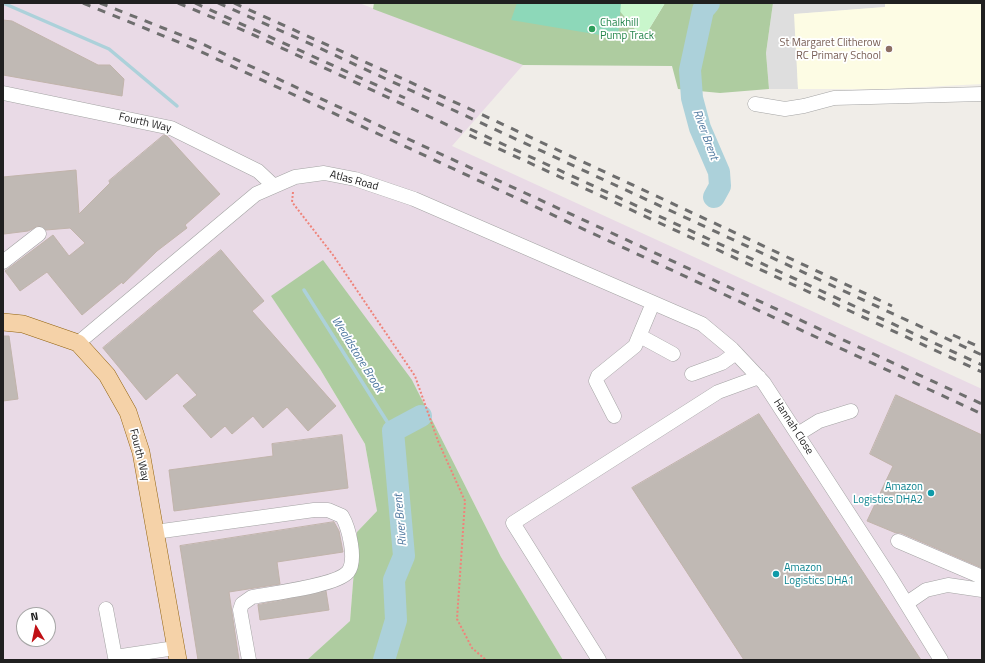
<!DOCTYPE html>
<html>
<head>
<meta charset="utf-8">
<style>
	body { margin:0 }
	#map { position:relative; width:985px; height:663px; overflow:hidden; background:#f0ede8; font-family:"Titillium Web",sans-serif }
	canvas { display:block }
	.frame { position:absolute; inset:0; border:4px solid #202020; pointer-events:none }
	.north { position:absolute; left:16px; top:607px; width:40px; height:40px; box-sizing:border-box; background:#fff; border:1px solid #a6a6a6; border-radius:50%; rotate:351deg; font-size:11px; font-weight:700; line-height:16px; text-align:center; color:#202020 }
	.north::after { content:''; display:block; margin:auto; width:14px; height:18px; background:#c01015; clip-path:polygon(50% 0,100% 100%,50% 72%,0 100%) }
</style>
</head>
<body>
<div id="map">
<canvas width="985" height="663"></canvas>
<div class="frame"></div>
<div class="north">N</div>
</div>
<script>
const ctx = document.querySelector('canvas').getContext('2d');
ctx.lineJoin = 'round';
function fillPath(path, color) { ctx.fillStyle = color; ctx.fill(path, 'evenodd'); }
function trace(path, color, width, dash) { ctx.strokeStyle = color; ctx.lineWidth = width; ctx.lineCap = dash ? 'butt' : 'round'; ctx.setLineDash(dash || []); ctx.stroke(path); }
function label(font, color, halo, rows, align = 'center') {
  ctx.font = font + ' "Titillium Web",sans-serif'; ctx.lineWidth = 3.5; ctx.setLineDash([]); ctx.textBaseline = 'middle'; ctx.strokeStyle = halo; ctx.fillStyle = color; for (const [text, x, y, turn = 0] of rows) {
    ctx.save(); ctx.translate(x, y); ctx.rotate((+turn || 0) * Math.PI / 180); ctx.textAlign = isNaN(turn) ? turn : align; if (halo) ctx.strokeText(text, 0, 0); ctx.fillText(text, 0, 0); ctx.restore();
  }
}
const residential = new Path2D(`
	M 773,3 L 885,3 L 886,7 L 795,14 L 798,89 L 769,89 L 766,53 Z`);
const industrial = new Path2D(`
	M 3,3 L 359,3 L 523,65 L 452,146 L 982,389 L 982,660 L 563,660 L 501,557 L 412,380 L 272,296 L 320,369 L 365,444 L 377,511 L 357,532 L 350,621 L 307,660 L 3,660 ZM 24,615 L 48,615 L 48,639 L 24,639 Z`);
const education = new Path2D(`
	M 885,3 L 982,3 L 982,84 L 884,89 L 798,89 L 794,14 L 885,7 Z`);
const forest = new Path2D(`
	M 374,3 L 612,3 L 629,16 L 643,39 L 665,3 L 773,3 L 766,53 L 769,89 L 720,93 L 678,89 L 672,66 L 523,65 L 373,9 Z
	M 323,260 L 412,380 L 501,557 L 563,660 L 307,660 L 350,621 L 357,532 L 377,511 L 365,444 L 320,369 L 271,296 Z`);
const park = new Path2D(`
	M 613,3 L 665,3 L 643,39 Z`);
const pitch = new Path2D(`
	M 517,3 L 621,3 L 618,38 L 511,20 Z`);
const stream = new Path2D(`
	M 3,3 L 109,49 L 177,106
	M 304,290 L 393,431`);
const river = new Path2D(`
	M 709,3 L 703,10 L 690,70 L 692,98 L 700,128 L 719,172 L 720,186 L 714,197
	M 384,660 L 396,620 L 394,580 L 404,556 L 393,431 L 421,416`);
const building = new Path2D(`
	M 3,20 L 12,21 L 98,65 L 110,65 L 124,79 L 122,96 L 3,75 Z
	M 164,135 L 167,136 L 220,194 L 185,225 L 187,228 L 157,251 L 123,284 L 122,282 L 82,315 L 47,272 L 20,291 L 5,271 L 53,235 L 69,256 L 85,243 L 70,228 L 46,230 L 38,226 L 28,231 L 4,234 L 3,177 L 76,170 L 79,214 L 110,183 L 109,181 Z
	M 221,250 L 264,301 L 252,311 L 336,406 L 308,431 L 287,407 L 263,428 L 253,416 L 232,434 L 225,426 L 211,438 L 183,406 L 197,395 L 177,373 L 146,400 L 103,348 Z
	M 3,336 L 9,336 L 18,399 L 3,401 Z
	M 896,395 L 982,435 L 982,568 L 901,533 L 896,533 L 867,521 L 893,466 L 870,454 Z
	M 759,414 L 921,660 L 744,660 L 632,488 Z
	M 342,435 L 348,488 L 174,511 L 169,470 L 273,456 L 272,444 Z
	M 334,522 L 339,531 L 343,552 L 277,562 L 280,584 L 229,592 L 239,660 L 198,660 L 180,546 Z
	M 326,591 L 329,610 L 260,620 L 258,605 Z`);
const path = new Path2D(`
	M 293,192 L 292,202 L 333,255 L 415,376 L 438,441 L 465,501 L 457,619 L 472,648 L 486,660`);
const minor = new Path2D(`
	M 3,93 L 171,128 L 258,171 L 274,186
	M 755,104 L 785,109 L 804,106 L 834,98 L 982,94
	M 3,262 L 39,234
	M 640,336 L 673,354
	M 78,343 L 256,194 L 295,177 L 324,173 L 355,179 L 414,199 L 702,324 L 732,349 L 764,383 L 890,577 L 941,660
	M 692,374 L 722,363 L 736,353
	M 614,416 L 596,381 L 598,376 L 635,346 L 653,303
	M 798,434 L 819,421 L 851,411
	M 155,532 L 314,510 L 328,510 L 342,516 C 349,528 357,560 348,572 C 336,586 272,593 252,597 L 242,604 L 240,610 L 249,660
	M 898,541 L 982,577
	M 907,603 L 926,590 L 948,585 L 982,590
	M 106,609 L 115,657 L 175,648
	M 599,660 L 513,523 L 718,392 L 759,377`);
const major = new Path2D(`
	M 3,322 L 23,324 L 78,343 L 107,375 L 128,412 L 141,452 L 178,660`);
const rail = new Path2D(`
	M 83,3 L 193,48 L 982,414
	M 100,3 L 196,41 L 982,404
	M 178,3 L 245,31 L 415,110 L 982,372
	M 195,3 L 405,98
	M 218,3 L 315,46 L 982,355
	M 234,3 L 472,110 L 892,306
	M 470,129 L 982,365
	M 953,335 L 982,348`);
const markers = [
	[592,29,4,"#2e9e5b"],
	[889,49,4,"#8d6e63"],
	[931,493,4,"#0f9aa8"],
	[776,574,4,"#0f9aa8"]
];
const leisureNames = [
	["Chalkhill",600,23],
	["Pump Track",600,36]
];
const educationNames = [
	["St Margaret Clitherow",881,43],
	["RC Primary School",881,56]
];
const streetNames = [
	["Fourth Way",145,123,13],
	["Atlas Road",354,181,15],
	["Hannah Close",793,427,57],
	["Fourth Way",139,455,76]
];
const cultureNames = [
	["Amazon",923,487],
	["Logistics DHA2",923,500],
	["Amazon",784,568,"left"],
	["Logistics DHA1",784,581,"left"]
];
const waterNames = [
	["River Brent",705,135,70],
	["Wealdstone Brook",357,355,58],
	["River Brent",401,520,-95]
];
fillPath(residential, '#dedede');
fillPath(industrial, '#e9dae6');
fillPath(education, '#fdfce4');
fillPath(forest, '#aecca0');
fillPath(park, '#c9f6cc');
fillPath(pitch, '#8dd8b9');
trace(stream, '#acd1da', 3.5);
trace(river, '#acd1da', 22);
fillPath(building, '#c0b9b4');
trace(building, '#c1b4ab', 1);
trace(minor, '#a4a4a4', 15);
trace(major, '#91620c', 18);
trace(path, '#ef837a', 2, [2, 2]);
trace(minor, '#fff', 14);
trace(major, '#f5d2a8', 17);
trace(rail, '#6e6e6e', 3, [8, 8]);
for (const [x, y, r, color] of markers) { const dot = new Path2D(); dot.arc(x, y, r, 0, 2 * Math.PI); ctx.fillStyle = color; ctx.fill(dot); trace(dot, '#fff', 1.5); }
label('11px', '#27864d', '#fff', leisureNames, 'left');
label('11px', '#785e54', '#fff', educationNames, 'right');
label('11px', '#202020', '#fff', streetNames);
label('11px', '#0d838f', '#fff', cultureNames, 'right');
label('italic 12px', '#517aa1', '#fff', waterNames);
</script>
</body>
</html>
